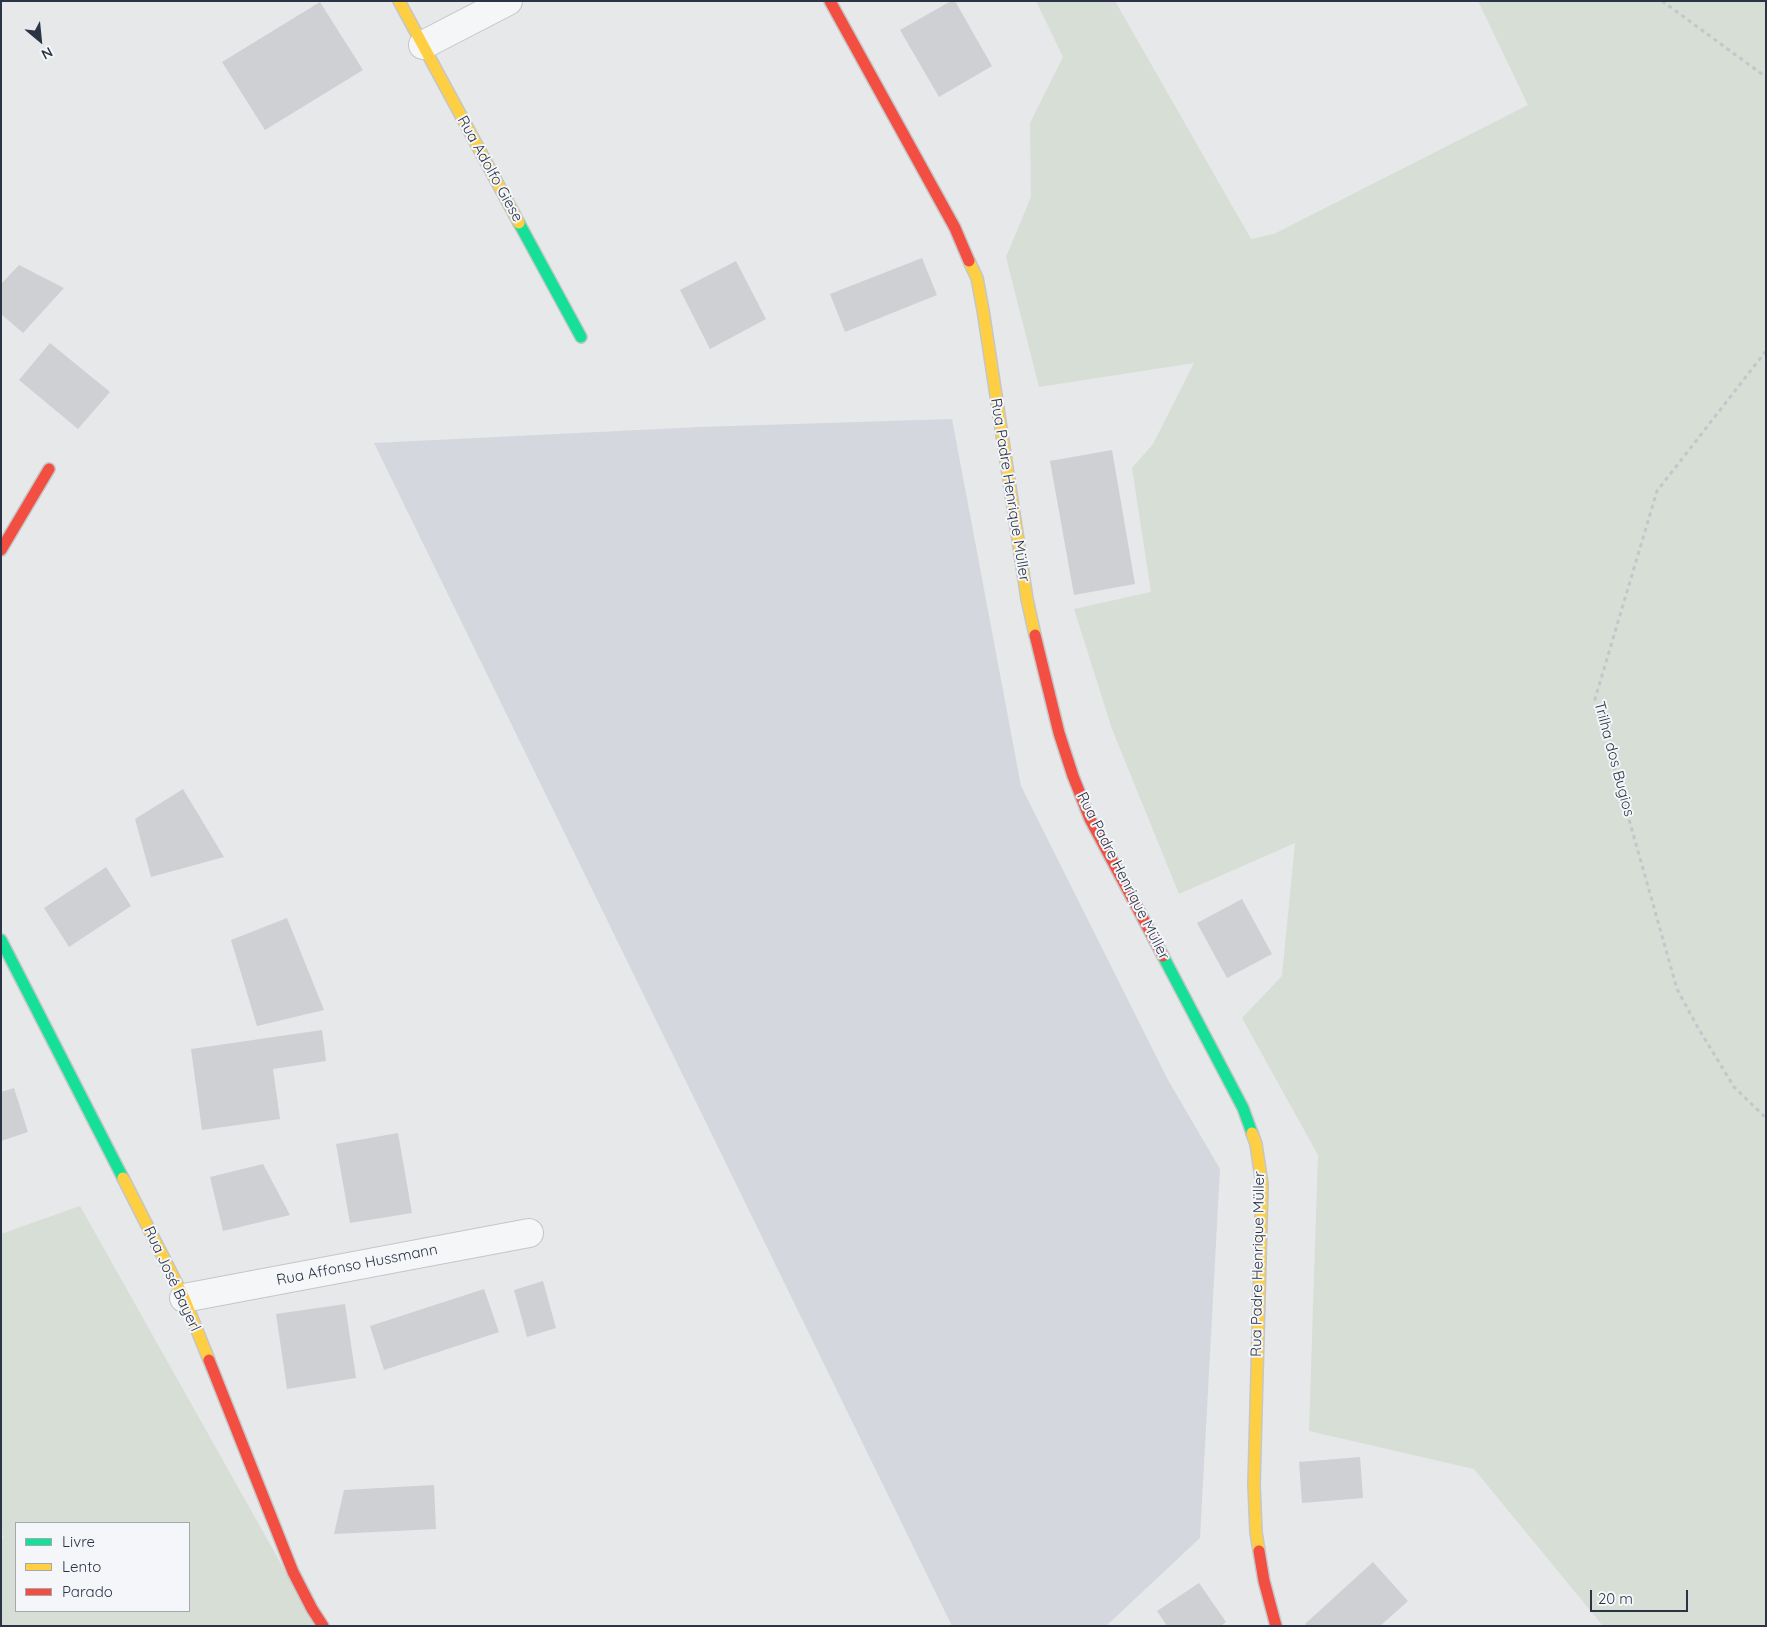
<!DOCTYPE html>
<html>
<head>
<meta charset="utf-8">
<style>
	body { margin:0 }
	#map { position:relative; width:1767px; height:1627px; overflow:hidden; background:#e6e8ea; font-family:Quicksand,sans-serif }
	canvas { display:block }
	.frame { position:absolute; inset:0; border:2px solid #2b3445; pointer-events:none }
	.legend { position:absolute; left:15px; top:1522px; width:175px; height:90px; box-sizing:border-box; background:#f4f6f9; border:1px solid #a4a8b1; margin:0; padding:6px 9px; list-style:none; font-size:15px; color:#2b3445 }
	.legend li { display:flex; align-items:center; gap:10px; height:25px }
	.legend b { width:25px; border:1px solid #a4a8b1 }
	.north { position:absolute; left:15px; top:15px; width:50px; height:50px; -webkit-text-stroke:4px #f4f6f9; paint-order:stroke; rotate:152deg; font-size:14px; font-weight:700; line-height:20px; text-align:center; color:#2b3445 }
	.north::after { content:''; display:block; margin:auto; width:18px; height:22px; background:#2b3445; clip-path:polygon(50% 0,100% 100%,50% 72%,0 100%) }
	.scale { position:absolute; left:1590px; top:1590px; width:98px; height:22px; box-sizing:border-box; border:2px solid #2b3445; border-top:0; padding-left:6px; font-size:15px; line-height:18px; white-space:nowrap; color:#2b3445; -webkit-text-stroke:4px #f4f6f9; paint-order:stroke }
</style>
</head>
<body>
<div id="map">
<canvas width="1767" height="1627"></canvas>
<div class="frame"></div>
<ul class="legend">
<li><b style="height:6px;background:#16e098"></b>Livre</li>
<li><b style="height:6px;background:#ffcf43"></b>Lento</li>
<li><b style="height:6px;background:#f24e42"></b>Parado</li>
</ul>
<div class="north">N</div>
<div class="scale">20 m</div>
</div>
<script>
const ctx = document.querySelector('canvas').getContext('2d');
ctx.lineJoin = 'round';
function fillPath(path, color) { ctx.fillStyle = color; ctx.fill(path, 'evenodd'); }
function trace(path, color, width, dash) { ctx.strokeStyle = color; ctx.lineWidth = width; ctx.lineCap = dash ? 'butt' : 'round'; ctx.setLineDash(dash || []); ctx.stroke(path); }
function label(font, color, halo, rows, align = 'center') {
  ctx.font = font + ' Quicksand,sans-serif'; ctx.lineWidth = 4; ctx.setLineDash([]); ctx.textBaseline = 'middle'; ctx.strokeStyle = halo; ctx.fillStyle = color; for (const [text, x, y, turn = 0] of rows) {
    ctx.save(); ctx.translate(x, y); ctx.rotate((+turn || 0) * Math.PI / 180); ctx.textAlign = isNaN(turn) ? turn : align; if (halo) ctx.strokeText(text, 0, 0); ctx.fillText(text, 0, 0); ctx.restore();
  }
}
const built = new Path2D(`
	M 952,419 L 1021,786 L 1168,1080 L 1220,1169 L 1200,1538 L 1106,1626 L 952,1626 L 374,443 L 700,427 Z`);
const green = new Path2D(`
	M 1036,1 L 1115,1 L 1251,239 L 1274,234 L 1528,105 L 1478,1 L 1766,1 L 1766,1626 L 1603,1626 L 1474,1469 L 1309,1431 L 1318,1155 L 1242,1018 L 1282,976 L 1295,843 L 1179,894 L 1112,729 L 1074,609 L 1151,592 L 1132,468 L 1153,444 L 1194,363 L 1039,387 L 1006,257 L 1031,197 L 1030,123 L 1063,57 Z
	M 80,1206 L 316,1626 L 1,1626 L 1,1539 L 4,1538 L 1,1532 L 1,1234 ZM 16,1523 L 189,1523 L 189,1611 L 16,1611 Z`);
const building = new Path2D(`
	M 951,1 L 955,1 L 992,66 L 939,97 L 900,30 Z
	M 320,2 L 363,70 L 265,130 L 222,62 Z
	M 922,258 L 937,295 L 845,332 L 830,294 Z
	M 736,261 L 766,319 L 710,349 L 680,290 Z
	M 19,265 L 64,288 L 23,333 L 1,314 L 1,284 Z
	M 50,343 L 110,392 L 78,429 L 19,380 Z
	M 1112,450 L 1135,584 L 1074,595 L 1050,461 Z
	M 183,789 L 224,857 L 151,877 L 135,819 Z
	M 106,867 L 131,906 L 69,947 L 44,908 Z
	M 1242,899 L 1272,954 L 1227,978 L 1197,923 Z
	M 287,918 L 324,1010 L 257,1026 L 231,940 Z
	M 322,1030 L 326,1061 L 273,1069 L 280,1119 L 202,1130 L 191,1049 Z
	M 14,1088 L 28,1132 L 1,1141 L 1,1092 Z
	M 398,1133 L 412,1213 L 350,1223 L 336,1144 Z
	M 263,1164 L 290,1215 L 223,1231 L 210,1177 Z
	M 543,1281 L 556,1328 L 527,1337 L 514,1290 Z
	M 484,1289 L 499,1332 L 384,1370 L 370,1326 Z
	M 345,1304 L 356,1378 L 287,1389 L 276,1314 Z
	M 1360,1457 L 1363,1498 L 1302,1503 L 1299,1462 Z
	M 434,1485 L 436,1529 L 334,1534 L 344,1490 Z
	M 1373,1562 L 1408,1601 L 1380,1626 L 1307,1626 L 1305,1624 Z
	M 1199,1583 L 1226,1622 L 1221,1626 L 1167,1626 L 1157,1611 Z`);
const path = new Path2D(`
	M 1662,1 L 1766,77
	M 1766,351 L 1657,491 L 1595,699 L 1677,989 L 1697,1026 L 1734,1087 L 1766,1118`);
const street = new Path2D(`
	M 423,45 L 508,1
	M 184,1298 L 529,1233`);
const fast = new Path2D(`
	M 519,223 L 581,337
	M 1,940 L 123,1178
	M 1163,956 L 1243,1108 L 1252,1133`);
const slow = new Path2D(`
	M 399,1 L 519,223
	M 969,261 L 977,278 L 983,310 L 1027,599 L 1035,635
	M 1252,1133 L 1256,1144 L 1262,1184 L 1254,1485 L 1256,1532 L 1259,1551
	M 123,1178 L 184,1298 L 209,1360`);
const jam = new Path2D(`
	M 830,1 L 955,228 L 969,261
	M 1,550 L 49,469
	M 1035,635 L 1059,733 L 1073,776 L 1090,819 L 1163,956
	M 209,1360 L 293,1572 L 312,1609 L 323,1626
	M 1259,1551 L 1264,1581 L 1276,1626`);
const streetNames = [
	["Rua Adolfo Giese",490,169,61],
	["Rua Padre Henrique Müller",1010,490,81],
	["Trilha dos Bugios",1614,759,75],
	["Rua Padre Henrique Müller",1123,876,63],
	["Rua Padre Henrique Müller",1258,1264,-89],
	["Rua Affonso Hussmann",357,1265,-11],
	["Rua José Bayerl",172,1279,65]
];
fillPath(built, '#d4d7dd');
fillPath(green, '#d6ded6');
fillPath(building, '#ced0d3');
trace(street, '#c4c6c8', 30);
trace(fast, '#c4c6c8', 14);
trace(slow, '#c4c6c8', 14);
trace(jam, '#c4c6c8', 14);
trace(path, '#c5c6ca', 3, [4, 4]);
trace(street, '#f5f6f7', 28);
trace(fast, '#16e098', 11);
trace(slow, '#ffcf43', 11);
trace(jam, '#f24e42', 11);
label('15px', '#2b3445', '#f4f6f9', streetNames);
</script>
</body>
</html>
